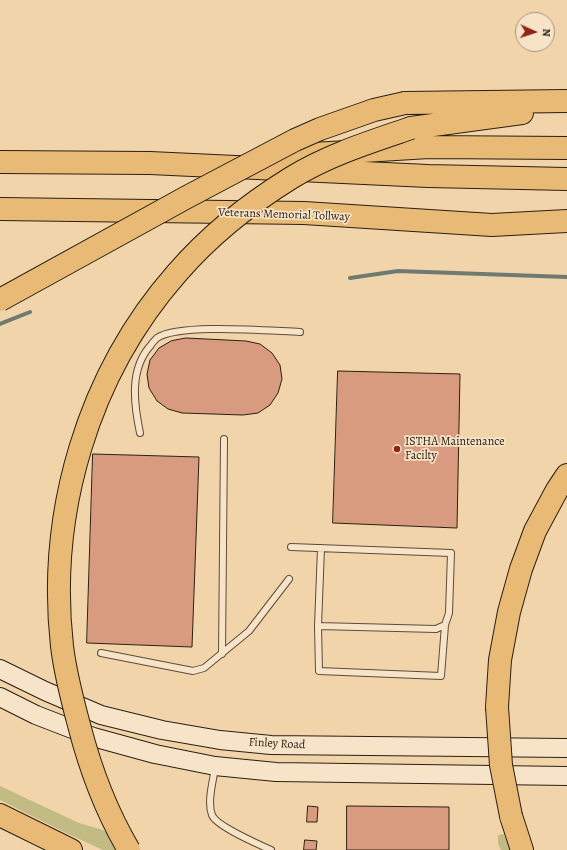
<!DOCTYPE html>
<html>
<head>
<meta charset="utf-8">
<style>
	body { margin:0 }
	#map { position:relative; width:567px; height:850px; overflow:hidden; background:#f2d4aa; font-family:Alegreya,serif }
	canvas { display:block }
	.north { position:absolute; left:515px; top:12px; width:40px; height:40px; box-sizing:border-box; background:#f7e3c8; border:1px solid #a5957f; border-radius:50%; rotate:93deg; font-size:11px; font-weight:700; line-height:16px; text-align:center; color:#2a2012 }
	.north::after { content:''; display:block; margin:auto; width:14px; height:18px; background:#8f2418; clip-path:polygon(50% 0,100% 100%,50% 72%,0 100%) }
</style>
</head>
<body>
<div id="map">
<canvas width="567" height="850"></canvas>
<div class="north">N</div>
</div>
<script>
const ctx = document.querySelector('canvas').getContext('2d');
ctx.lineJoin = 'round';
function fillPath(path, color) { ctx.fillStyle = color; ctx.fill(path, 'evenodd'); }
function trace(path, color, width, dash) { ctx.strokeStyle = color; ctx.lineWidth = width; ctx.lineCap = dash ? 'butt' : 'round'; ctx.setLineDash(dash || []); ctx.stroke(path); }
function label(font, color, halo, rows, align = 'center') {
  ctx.font = font + ' Alegreya,serif'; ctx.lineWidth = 3.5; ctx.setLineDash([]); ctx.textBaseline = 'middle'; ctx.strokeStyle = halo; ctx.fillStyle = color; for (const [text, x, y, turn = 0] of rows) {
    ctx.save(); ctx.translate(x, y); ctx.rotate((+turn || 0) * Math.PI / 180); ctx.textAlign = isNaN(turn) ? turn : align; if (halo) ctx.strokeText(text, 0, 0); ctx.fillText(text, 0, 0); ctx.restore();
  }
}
const green = new Path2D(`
	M 0,786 L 79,823 L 103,830 L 141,850 L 103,850 L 66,833 L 0,800 Z
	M 504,834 L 510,850 L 501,850 L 498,844 L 498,835 Z`);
const stream = new Path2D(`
	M 350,278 L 398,271 L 567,277
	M 0,324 L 30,312`);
const building = new Path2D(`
	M 186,338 L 246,341 L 260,344 L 272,353 L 280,365 L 282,379 L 278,393 L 270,405 L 258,413 L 243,415 L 182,413 L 168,409 L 157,401 L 149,388 L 147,374 L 150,360 L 159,348 L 171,341 Z
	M 338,371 L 460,374 L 457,528 L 333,523 Z
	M 93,454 L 199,457 L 192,647 L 87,643 Z
	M 308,806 L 318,807 L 317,822 L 307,822 Z
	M 347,806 L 449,807 L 449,850 L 347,850 Z
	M 305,840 L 317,841 L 316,850 L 304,850 Z`);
const lane = new Path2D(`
	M 140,433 C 134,404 129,369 151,345 C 152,343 155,340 157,338 C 179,323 270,331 300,332
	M 291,547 L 451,553 L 449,613 L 445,625 L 436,629 L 318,626 L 321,548
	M 318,626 L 319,671 L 441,676 L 445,625
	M 101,653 L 193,671 L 204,668 L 249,631 L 289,579
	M 222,654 L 224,439
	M 215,768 C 213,781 207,802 212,815 C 216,826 258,844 271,850`);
const secondary = new Path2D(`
	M 0,669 L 45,691 L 101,715 L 162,730 L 220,740 L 271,745 L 567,748
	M 0,697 L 36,715 L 93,737 L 155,754 L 215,766 L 276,772 L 567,776`);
const highway = new Path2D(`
	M 405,103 L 567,101
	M 411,128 L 522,113
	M 264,157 L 429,147 L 567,148
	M 0,162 L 150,163 L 428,176 L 567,179
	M 0,209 L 304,213 L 492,225 L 567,221
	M 497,707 L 500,660 L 509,612 L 521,569 L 535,531 L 557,490 L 567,475
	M 0,815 L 71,850
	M 511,816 L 522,850`);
const highwayBridge = new Path2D(`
	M 0,300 L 187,197 L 295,140 L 320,129 L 374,110 L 405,103
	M 497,707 L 501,765 L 511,816
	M 129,850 C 106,811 90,768 79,725 C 72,699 65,672 62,646 C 47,513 88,374 177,273 C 209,236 249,204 291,178 C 328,155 370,142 411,128`);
const markers = [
	[397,449,4,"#8f2418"]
];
const streetNames = [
	["Veterans Memorial Tollway",284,215,2],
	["Finley Road",277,744,3]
];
const poiNames = [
	["ISTHA Maintenance",405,442],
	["Facilty",405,456]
];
fillPath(green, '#c2bb83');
trace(stream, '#6f7b71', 4);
fillPath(building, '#d99b7f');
trace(building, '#2a2012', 1);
trace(lane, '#5c4d38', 8);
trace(secondary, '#2a2012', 20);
trace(highway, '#2a2012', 24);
trace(lane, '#f7e3c8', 6);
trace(secondary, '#f7e3c8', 18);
trace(highway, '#e9ba75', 22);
trace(highwayBridge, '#2a2012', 24, []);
trace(highwayBridge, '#e9ba75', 22);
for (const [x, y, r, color] of markers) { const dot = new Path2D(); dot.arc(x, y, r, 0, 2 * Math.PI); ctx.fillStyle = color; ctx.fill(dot); trace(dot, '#f7e3c8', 1.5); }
label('12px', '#2a2012', '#f7e3c8', streetNames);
label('12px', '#2a2012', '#f7e3c8', poiNames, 'left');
</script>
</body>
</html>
